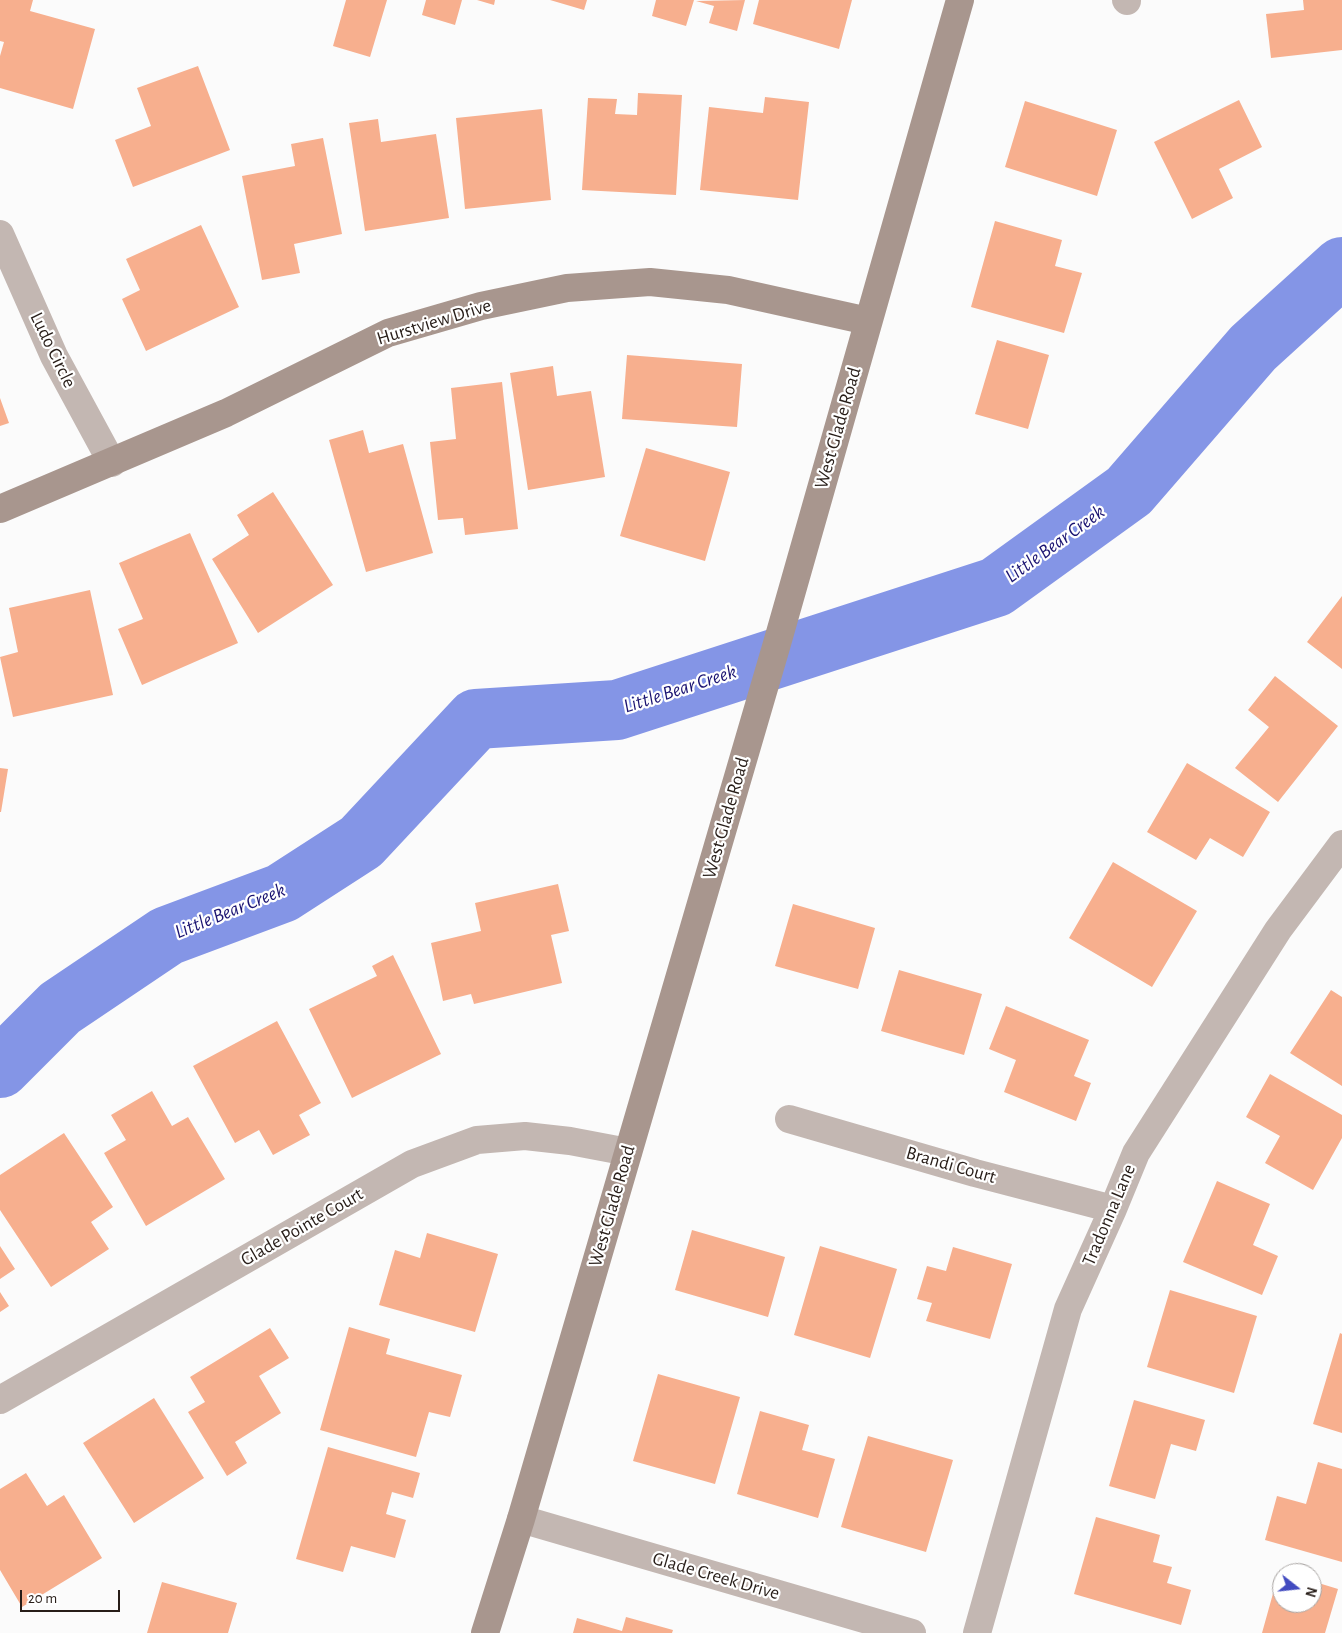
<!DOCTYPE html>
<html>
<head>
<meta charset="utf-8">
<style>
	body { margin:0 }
	#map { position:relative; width:1342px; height:1633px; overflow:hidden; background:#fbfbfb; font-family:"Alegreya Sans",sans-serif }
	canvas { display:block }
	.north { position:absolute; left:1272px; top:1563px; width:50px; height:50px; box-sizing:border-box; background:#fff; border:1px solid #a9a5a3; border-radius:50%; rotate:106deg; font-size:14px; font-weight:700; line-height:20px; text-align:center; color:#271d18 }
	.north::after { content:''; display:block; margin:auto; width:18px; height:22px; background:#424bc0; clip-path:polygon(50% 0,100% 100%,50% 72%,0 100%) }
	.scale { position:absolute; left:20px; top:1590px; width:100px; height:22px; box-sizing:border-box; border:2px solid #271d18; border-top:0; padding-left:6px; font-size:15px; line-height:18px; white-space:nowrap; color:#271d18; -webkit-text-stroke:4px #fff; paint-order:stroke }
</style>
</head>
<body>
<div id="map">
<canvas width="1342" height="1633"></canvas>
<div class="north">N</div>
<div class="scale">20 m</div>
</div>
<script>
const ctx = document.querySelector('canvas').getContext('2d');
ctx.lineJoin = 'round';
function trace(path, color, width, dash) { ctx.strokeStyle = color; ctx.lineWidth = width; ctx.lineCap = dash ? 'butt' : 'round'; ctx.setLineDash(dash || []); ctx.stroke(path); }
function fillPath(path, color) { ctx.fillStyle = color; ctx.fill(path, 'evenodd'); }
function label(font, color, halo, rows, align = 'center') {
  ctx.font = font + ' "Alegreya Sans",sans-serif'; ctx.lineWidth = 4.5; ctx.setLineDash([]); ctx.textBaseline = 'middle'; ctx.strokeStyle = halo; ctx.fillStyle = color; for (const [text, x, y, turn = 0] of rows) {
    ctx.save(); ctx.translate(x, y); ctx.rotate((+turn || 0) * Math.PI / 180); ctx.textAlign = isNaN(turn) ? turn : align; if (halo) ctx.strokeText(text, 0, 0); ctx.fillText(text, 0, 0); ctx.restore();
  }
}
const river = new Path2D(`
	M 0,1068 L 60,1008 L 167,936 L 282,893 L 361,842 L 476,719 L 617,710 L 996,587 L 1129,491 L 1253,348 L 1342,267`);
const building = new Path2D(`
	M 0,0 L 33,0 L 30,11 L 95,29 L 73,109 L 0,88 L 0,56 L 4,42 L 0,41 Z
	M 346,0 L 387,0 L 370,57 L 333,46 Z
	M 426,0 L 462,0 L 455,25 L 422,15 Z
	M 477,0 L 495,0 L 494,5 Z
	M 550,0 L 587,0 L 584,10 Z
	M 656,0 L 694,0 L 686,26 L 652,16 Z
	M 745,0 L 737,31 L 709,23 L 714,6 L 696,1 Z
	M 759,0 L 852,0 L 839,49 L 753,24 Z
	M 1303,0 L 1342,0 L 1342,50 L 1271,58 L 1266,14 L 1304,10 Z
	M 198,66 L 230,150 L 133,187 L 115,140 L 151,126 L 137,88 Z
	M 638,93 L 682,95 L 676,195 L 582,190 L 588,98 L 617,99 L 615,114 L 637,115 Z
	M 765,97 L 809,102 L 798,200 L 700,190 L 709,107 L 763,113 Z
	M 1239,100 L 1262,147 L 1219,169 L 1233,198 L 1192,219 L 1154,142 Z
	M 1025,101 L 1117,130 L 1097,196 L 1005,167 Z
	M 542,109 L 551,200 L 465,209 L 456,118 Z
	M 378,119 L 381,142 L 436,134 L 449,218 L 365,231 L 349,123 Z
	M 323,138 L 342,234 L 294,244 L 300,273 L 262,280 L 242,176 L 295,166 L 291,144 Z
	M 995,221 L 1062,240 L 1055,266 L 1082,273 L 1064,333 L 971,307 Z
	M 201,225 L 239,307 L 146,351 L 122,299 L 140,290 L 126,259 Z
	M 997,340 L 1049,355 L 1028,429 L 975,414 Z
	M 627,355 L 742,364 L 737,427 L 622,419 Z
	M 553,366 L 557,396 L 591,391 L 605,477 L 528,490 L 510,373 Z
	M 502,382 L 518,529 L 465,535 L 463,518 L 438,520 L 430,442 L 456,439 L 451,388 Z
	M 0,398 L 9,423 L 0,426 Z
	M 363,430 L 369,453 L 403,444 L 433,553 L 366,572 L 329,440 Z
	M 646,448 L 730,472 L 705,561 L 620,536 Z
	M 273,492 L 333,585 L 258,633 L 212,559 L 249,535 L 237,515 Z
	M 190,533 L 238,643 L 142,685 L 118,629 L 143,619 L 119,563 Z
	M 90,590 L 113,695 L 13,717 L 0,657 L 18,652 L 9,608 Z
	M 1342,596 L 1342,669 L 1307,642 Z
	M 1275,676 L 1338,726 L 1278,802 L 1235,768 L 1269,727 L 1248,710 Z
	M 1187,763 L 1270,812 L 1243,857 L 1210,838 L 1196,860 L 1147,832 Z
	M 0,768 L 8,769 L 1,812 L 0,812 Z
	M 1113,862 L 1197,911 L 1152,987 L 1069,938 Z
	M 558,884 L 569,931 L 551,935 L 562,983 L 474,1004 L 471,994 L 443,1001 L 431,943 L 481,931 L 475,903 Z
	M 793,904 L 875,928 L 858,989 L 775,966 Z
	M 393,955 L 441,1054 L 352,1098 L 309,1009 L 377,976 L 372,966 Z
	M 899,970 L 982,994 L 964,1055 L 881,1031 Z
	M 1331,990 L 1342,997 L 1342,1086 L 1290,1053 Z
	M 1006,1006 L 1089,1040 L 1074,1076 L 1091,1083 L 1076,1121 L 1004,1092 L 1016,1060 L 989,1049 Z
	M 277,1021 L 321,1103 L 299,1115 L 310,1135 L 273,1155 L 259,1130 L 235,1143 L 193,1066 Z
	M 1270,1074 L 1342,1115 L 1342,1138 L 1313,1190 L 1265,1163 L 1280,1136 L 1246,1117 Z
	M 152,1091 L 172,1126 L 188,1117 L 225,1179 L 146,1226 L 104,1153 L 126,1140 L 111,1115 Z
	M 64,1133 L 113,1207 L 91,1222 L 109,1249 L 51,1287 L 0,1210 L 0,1175 Z
	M 1217,1181 L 1270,1204 L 1253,1245 L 1278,1256 L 1262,1295 L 1183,1262 Z
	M 692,1230 L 785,1257 L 768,1317 L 675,1290 Z
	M 427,1233 L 498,1254 L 475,1332 L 379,1305 L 395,1250 L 420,1258 Z
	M 0,1246 L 15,1269 L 0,1279 Z
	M 820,1246 L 897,1269 L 870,1358 L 794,1335 Z
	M 953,1247 L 1012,1264 L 990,1339 L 926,1321 L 932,1303 L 917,1299 L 927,1266 L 946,1271 Z
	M 1170,1290 L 1257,1316 L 1234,1393 L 1147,1367 Z
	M 0,1292 L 9,1306 L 0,1312 Z
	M 349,1327 L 390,1339 L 386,1354 L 462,1375 L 450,1417 L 429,1412 L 416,1457 L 320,1430 Z
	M 270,1328 L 289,1358 L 259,1376 L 281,1413 L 235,1442 L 247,1463 L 227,1476 L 188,1412 L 205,1402 L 190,1377 Z
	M 1340,1333 L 1342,1334 L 1342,1433 L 1313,1424 Z
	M 658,1374 L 740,1397 L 715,1484 L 633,1461 Z
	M 154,1398 L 204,1478 L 134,1523 L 83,1443 Z
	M 1134,1400 L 1205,1420 L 1196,1451 L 1171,1444 L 1155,1499 L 1109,1486 Z
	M 760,1411 L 809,1425 L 802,1450 L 835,1459 L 818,1518 L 737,1494 Z
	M 868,1436 L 953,1460 L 926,1552 L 841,1527 Z
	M 328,1447 L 420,1473 L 413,1498 L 392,1492 L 386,1514 L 406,1520 L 395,1558 L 351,1546 L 343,1572 L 296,1559 Z
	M 1318,1462 L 1342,1469 L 1342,1562 L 1265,1540 L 1277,1496 L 1306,1504 Z
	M 26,1473 L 47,1506 L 64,1495 L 102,1558 L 22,1607 L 0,1570 L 0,1489 Z
	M 1096,1517 L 1160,1535 L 1153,1562 L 1172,1567 L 1167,1583 L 1191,1590 L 1181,1625 L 1074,1594 Z
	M 1279,1572 L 1282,1572 L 1282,1603 L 1312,1603 L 1312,1581 L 1338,1589 L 1325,1633 L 1262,1633 Z
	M 162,1582 L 237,1603 L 228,1633 L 147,1633 Z
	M 626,1617 L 673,1630 L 672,1633 L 573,1633 L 577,1618 L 622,1631 Z`);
const street = new Path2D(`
	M 1126,0 L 1127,1
	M 0,234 L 54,356 L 112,463
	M 789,1119 L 975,1173 L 1113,1209
	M 0,1400 L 412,1164 L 477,1140 L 525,1136 L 570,1141 L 628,1152
	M 521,1519 L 912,1633
	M 977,1633 L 1068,1309 L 1113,1209 L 1136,1153 L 1278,930 L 1342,844`);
const secondary = new Path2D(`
	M 0,509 L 226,413 L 388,333 L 481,306 L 567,288 L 650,282 L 728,290 L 868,321
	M 485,1633 L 521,1519 L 776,647 L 960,0`);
const streetNames = [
	["Hurstview Drive",434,322,-17],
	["Ludo Circle",53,350,64],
	["West Glade Road",838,428,-74],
	["West Glade Road",726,818,-74],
	["Brandi Court",951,1165,16],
	["West Glade Road",612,1206,-74],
	["Tradonna Lane",1109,1215,-67],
	["Glade Pointe Court",302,1227,-30],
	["Glade Creek Drive",716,1576,16]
];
const waterNames = [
	["Little Bear Creek",1055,544,-36],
	["Little Bear Creek",680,689,-18],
	["Little Bear Creek",230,911,-22]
];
trace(river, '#8495e6', 60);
fillPath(building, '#f7af8e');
trace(street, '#c3b7b2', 28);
trace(secondary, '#a8968e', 28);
label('19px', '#271d18', '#fff', streetNames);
label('italic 20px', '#1a1371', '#fff', waterNames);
</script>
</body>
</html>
